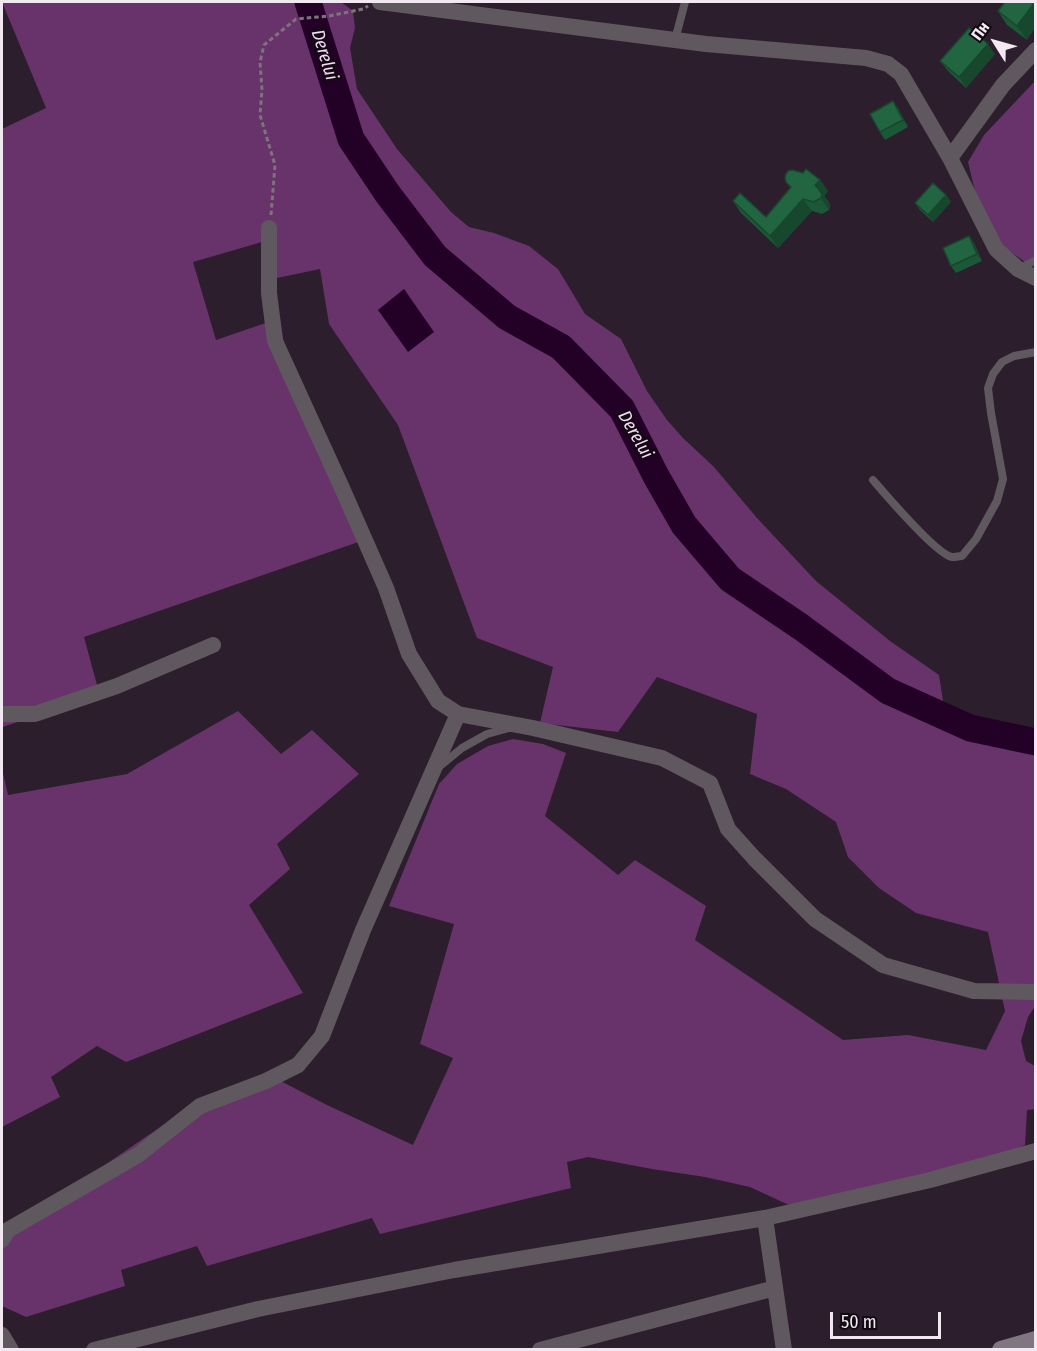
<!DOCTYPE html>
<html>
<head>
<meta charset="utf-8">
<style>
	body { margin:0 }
	#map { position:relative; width:1037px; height:1351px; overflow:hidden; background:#2d1e2d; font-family:"Fira Sans Condensed",sans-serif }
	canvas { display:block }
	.frame { position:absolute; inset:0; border:3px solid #f2e8f2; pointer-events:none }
	.north { position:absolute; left:965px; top:12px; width:60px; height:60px; -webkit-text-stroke:4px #110b11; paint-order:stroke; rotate:307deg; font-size:16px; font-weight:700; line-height:24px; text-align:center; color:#f2e8f2 }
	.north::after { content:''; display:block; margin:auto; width:21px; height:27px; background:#f2e8f2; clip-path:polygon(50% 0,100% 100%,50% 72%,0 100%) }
	.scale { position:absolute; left:830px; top:1312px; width:111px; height:27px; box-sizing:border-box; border:3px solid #f2e8f2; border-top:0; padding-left:8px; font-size:18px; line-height:21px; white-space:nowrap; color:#f2e8f2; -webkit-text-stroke:4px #110b11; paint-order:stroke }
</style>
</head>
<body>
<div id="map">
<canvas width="1037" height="1351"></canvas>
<div class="frame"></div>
<div class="north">Пн</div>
<div class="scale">50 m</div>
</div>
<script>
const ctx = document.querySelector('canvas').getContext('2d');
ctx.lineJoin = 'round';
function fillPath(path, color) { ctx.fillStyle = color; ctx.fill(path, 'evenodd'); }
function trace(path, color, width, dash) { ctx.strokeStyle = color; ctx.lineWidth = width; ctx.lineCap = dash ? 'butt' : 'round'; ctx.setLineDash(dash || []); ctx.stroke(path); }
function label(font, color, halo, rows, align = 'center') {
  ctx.font = font + ' "Fira Sans Condensed",sans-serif'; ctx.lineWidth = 4.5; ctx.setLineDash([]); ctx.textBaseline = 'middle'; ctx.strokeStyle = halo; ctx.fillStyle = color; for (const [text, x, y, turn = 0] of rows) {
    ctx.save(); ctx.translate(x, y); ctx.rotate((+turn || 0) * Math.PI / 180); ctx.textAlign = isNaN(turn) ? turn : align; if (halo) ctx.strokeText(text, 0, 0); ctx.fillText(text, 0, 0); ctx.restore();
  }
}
const green = new Path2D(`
	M 2,2 L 341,2 L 353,11 L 355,28 L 350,48 L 357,89 L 397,149 L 451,212 L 469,227 L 494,233 L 529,246 L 558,269 L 585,314 L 621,339 L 647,391 L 667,420 L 683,438 L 714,467 L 757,518 L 816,581 L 890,641 L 939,675 L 944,707 L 954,724 L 994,739 L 1035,749 L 1035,1006 L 1028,1017 L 1021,1041 L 1026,1061 L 1035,1066 L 1036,1109 L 1027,1110 L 1025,1145 L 997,1157 L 791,1206 L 750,1187 L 705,1177 L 652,1169 L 588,1157 L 567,1162 L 571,1188 L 380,1234 L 372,1218 L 207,1266 L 197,1246 L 121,1270 L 125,1286 L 26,1317 L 2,1306 L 2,1231 L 67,1191 L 201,1099 L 267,1074 L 327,1105 L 413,1145 L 453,1058 L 420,1044 L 454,924 L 389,906 L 439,784 L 457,764 L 488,746 L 513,739 L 543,744 L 566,753 L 545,816 L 618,875 L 635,860 L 706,906 L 695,940 L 843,1040 L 908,1035 L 986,1050 L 1005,1011 L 988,932 L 916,913 L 879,888 L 848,857 L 836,822 L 786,789 L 750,774 L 757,714 L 657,677 L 618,732 L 540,723 L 553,667 L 477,638 L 398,425 L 329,324 L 320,269 L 263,281 L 262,242 L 193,262 L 216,340 L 280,318 L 284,345 L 370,538 L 84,637 L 100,696 L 2,727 L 2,129 L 46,108 Z
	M 1035,81 L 1035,257 L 1025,262 L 1000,244 L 978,204 L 968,162 L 984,135 Z
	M 238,711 L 281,754 L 312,730 L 359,774 L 277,844 L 290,869 L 249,905 L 303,993 L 126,1062 L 97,1046 L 51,1077 L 60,1097 L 2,1127 L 2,769 L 8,795 L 127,774 Z`);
const water = new Path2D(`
	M 404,289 L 434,332 L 408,352 L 378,310 Z`);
const river = new Path2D(`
	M 308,2 L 351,139 L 387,193 L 435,256 L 507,317 L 561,347 L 622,409 L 656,476 L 684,525 L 730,579 L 801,627 L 888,691 L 970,728 L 1036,742`);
const path = new Path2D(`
	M 271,215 L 275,165 L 260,115 L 262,90 L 260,62 L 264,45 L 296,19 L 329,16 L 363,9 L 368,6`);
const lane = new Path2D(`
	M 675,40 L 685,2
	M 1018,269 L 1036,260
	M 873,480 C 886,495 936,554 952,557 C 956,557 959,556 962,556 L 976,539 L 997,501 L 1003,479 L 991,413 L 988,388 L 993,374 L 1002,362 L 1014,356 L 1036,352
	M 440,766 L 462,748 L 487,734 L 509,728`);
const street = new Path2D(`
	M 380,2 L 706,44 L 866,58 L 888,64 L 901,74 L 950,158
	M 1036,50 L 1003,85 L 950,158 L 996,249 L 1018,269 L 1036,278
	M 269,228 L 269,293 L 275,341 L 342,488 L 386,588 L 409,654 L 438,701 L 458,714 L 533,728 L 662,758 L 710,783 L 728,829 L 754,858 L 815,919 L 883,965 L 974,991 L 1036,992
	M 2,714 L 35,714 L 117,686 L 213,645
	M 765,1218 L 784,1350
	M 2,1240 L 8,1230 L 138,1155 L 200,1106 L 266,1081 L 298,1065 L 322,1036 L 363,930 L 458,714
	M 2,1335 L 11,1350
	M 94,1350 L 258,1309 L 454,1270 L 765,1218 L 930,1180 L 1036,1151
	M 540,1350 L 775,1288`);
const secondary = new Path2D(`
	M 1001,1350 L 1036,1340`);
const wall = new Path2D(`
	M 1005,2 L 1027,40 L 1007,25 L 998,11 Z
	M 995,54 L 966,88 L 948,71 L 940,61 Z
	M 898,108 L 908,127 L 885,140 L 880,132 Z
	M 820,180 L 828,191 L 824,196 L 829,202 L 830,206 L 829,210 L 822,214 L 812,211 L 778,248 L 741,213 L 733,201 L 766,217 L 790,188 L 786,182 Z
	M 946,195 L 951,202 L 933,222 L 920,210 L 915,203 Z
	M 969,236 L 974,243 L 982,261 L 956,273 L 951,266 Z`);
const shadedWall = new Path2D(`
	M 1035,2 L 1035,28 L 1027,40 L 1017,26 Z
	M 988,44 L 995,54 L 966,88 L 959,77 Z
	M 893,101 L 898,108 L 908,127 L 903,120 Z
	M 820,180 L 828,191 L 824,196 L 829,202 L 830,206 L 829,210 L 821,198 L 815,185 Z
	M 946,195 L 951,202 L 933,222 L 928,215 Z
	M 803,199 L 812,211 L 778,248 L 770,236 Z
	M 969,236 L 974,243 L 982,261 L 977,254 Z`);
const building = new Path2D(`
	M 1005,2 L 1035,2 L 1017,26 L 998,11 Z
	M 969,28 L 988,44 L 959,77 L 940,61 Z
	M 893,101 L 903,120 L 880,132 L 870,114 Z
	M 806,169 L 820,180 L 815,185 L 820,191 L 822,194 L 821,198 L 814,202 L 803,199 L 770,236 L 733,201 L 740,193 L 766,217 L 791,187 L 786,182 L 785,178 L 786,174 L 788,171 L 792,170 L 803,173 Z
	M 933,183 L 946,195 L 928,215 L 915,203 Z
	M 969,236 L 977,254 L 951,266 L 943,248 Z`);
const waterNames = [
	["Derelui",324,55,73],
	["Derelui",635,435,60]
];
fillPath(green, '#68326a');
fillPath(water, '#230026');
trace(river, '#230026', 27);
trace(path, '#7f727f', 3, [4.5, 3]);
trace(lane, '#5f585f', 8);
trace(street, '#5f585f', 16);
trace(secondary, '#817581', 18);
fillPath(wall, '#1c5837');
fillPath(shadedWall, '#17472d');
fillPath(building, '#216640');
trace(building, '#17472d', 1.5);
label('italic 18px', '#f9d7fa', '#110b11', waterNames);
</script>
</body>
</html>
